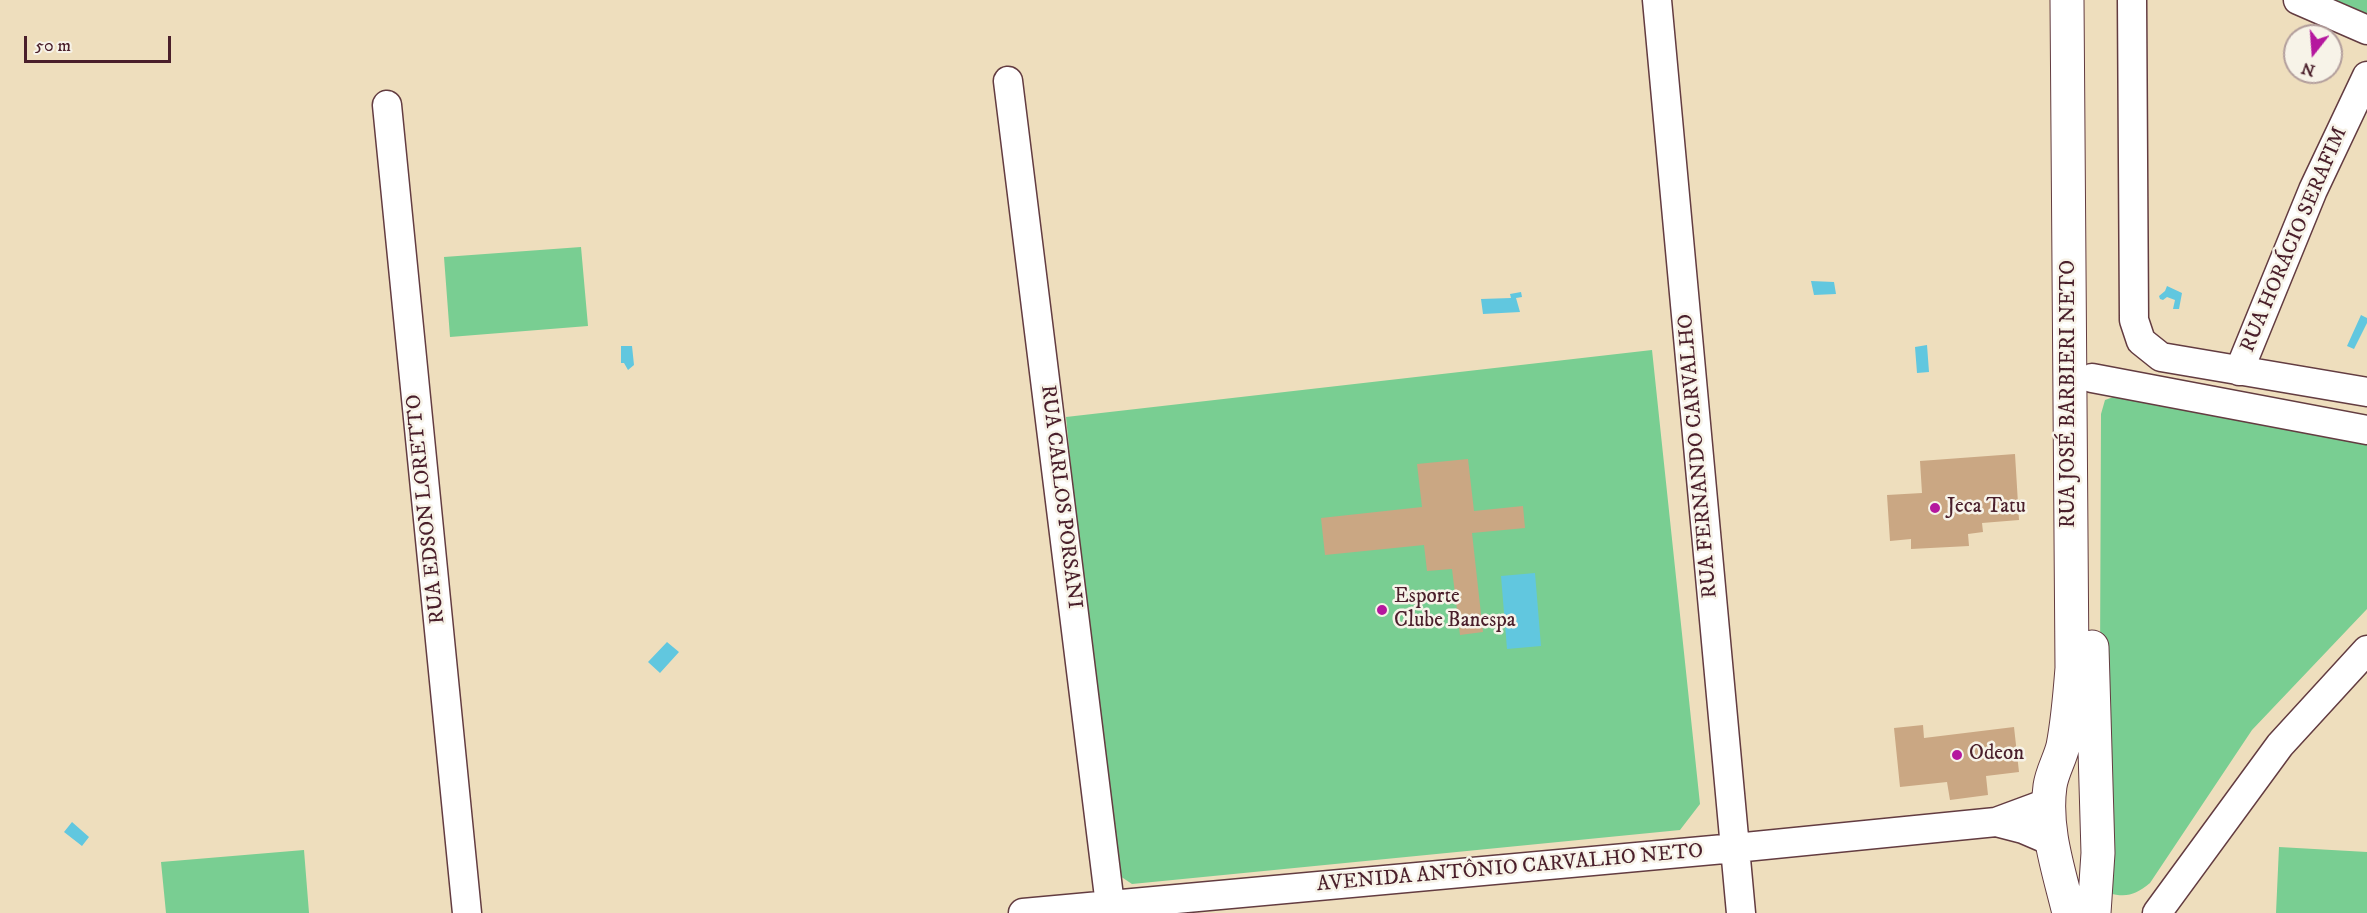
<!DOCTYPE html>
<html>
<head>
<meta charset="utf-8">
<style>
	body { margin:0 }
	#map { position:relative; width:2367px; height:913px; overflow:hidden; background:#eedebd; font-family:"IM FELL DW Pica",serif }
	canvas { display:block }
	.north { position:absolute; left:2283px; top:24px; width:60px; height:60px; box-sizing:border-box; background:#f7f3e8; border:2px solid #b29e9c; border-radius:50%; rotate:197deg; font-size:16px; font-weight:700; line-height:24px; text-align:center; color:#4a1f2b }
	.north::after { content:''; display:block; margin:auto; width:21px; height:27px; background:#b5179e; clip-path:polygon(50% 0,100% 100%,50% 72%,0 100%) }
	.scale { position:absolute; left:24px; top:36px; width:147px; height:27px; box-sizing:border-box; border:3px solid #4a1f2b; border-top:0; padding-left:8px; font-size:18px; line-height:21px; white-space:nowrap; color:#4a1f2b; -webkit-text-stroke:4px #f7f3e8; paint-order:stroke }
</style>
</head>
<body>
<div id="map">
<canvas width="2367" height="913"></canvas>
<div class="north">N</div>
<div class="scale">50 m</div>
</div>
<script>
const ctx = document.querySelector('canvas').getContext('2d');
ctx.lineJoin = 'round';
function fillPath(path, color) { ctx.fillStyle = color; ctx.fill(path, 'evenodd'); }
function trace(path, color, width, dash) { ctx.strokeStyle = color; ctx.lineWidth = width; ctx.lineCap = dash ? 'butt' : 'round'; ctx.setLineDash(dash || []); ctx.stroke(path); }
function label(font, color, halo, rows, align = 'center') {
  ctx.font = font + ' "IM FELL DW Pica",serif'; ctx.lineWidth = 5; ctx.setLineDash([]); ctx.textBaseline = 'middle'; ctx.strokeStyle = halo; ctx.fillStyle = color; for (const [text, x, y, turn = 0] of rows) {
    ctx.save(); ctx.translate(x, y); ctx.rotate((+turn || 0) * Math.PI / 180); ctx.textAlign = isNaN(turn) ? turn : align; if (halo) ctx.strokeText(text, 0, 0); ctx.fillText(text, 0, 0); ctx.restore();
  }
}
const green = new Path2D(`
	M 2313,0 L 2367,0 L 2367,22 Z
	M 581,247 L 588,326 L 450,337 L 444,257 Z
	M 1652,350 L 1700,804 L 1680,830 L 1132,884 L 1111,870 L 1066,417 Z
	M 2119,395 L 2367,441 L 2367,609 L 2252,730 L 2150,883 C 2135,895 2127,898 2108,893 L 2100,665 L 2101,414 L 2105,400 Z
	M 2279,847 L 2367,852 L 2367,913 L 2276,913 Z
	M 304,850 L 309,913 L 166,913 L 161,862 Z`);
const water = new Path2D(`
	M 1811,281 L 1834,282 L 1836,294 L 1814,295 Z
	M 2167,286 L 2182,293 L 2179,309 L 2173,309 L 2175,300 L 2167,297 L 2163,300 L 2160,299 L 2159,296 L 2165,291 Z
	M 1521,292 L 1522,297 L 1516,298 L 1520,312 L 1483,314 L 1481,299 L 1511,298 L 1510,294 Z
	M 2361,315 L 2367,318 L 2367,323 L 2354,349 L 2347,346 Z
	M 1927,345 L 1929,372 L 1917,373 L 1915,347 Z
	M 621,346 L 632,346 L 634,365 L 628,370 L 624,363 L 621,363 Z
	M 1535,573 L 1541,646 L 1507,649 L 1501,576 Z
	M 667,642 L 679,652 L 660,673 L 648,662 Z
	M 72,822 L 89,837 L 82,846 L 64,832 Z`);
const building = new Path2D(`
	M 2015,454 L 2019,520 L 1982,523 L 1983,532 L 1968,534 L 1969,546 L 1911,549 L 1911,539 L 1890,541 L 1887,495 L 1922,493 L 1920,461 Z
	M 1468,459 L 1474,511 L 1523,506 L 1525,528 L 1472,533 L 1483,632 L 1460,635 L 1452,569 L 1427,571 L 1424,545 L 1325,555 L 1321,518 L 1422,507 L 1417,464 Z
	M 1923,725 L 1924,738 L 2014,727 L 2019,772 L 1986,776 L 1988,795 L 1950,800 L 1947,782 L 1900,787 L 1894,728 Z`);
const minor = new Path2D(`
	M 1657,0 L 1741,913
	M 2132,0 L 2134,320 L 2141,341 L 2161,357 L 2367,392
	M 2298,0 L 2367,30
	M 1008,81 L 1111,913
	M 387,105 L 467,913
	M 2239,371 L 2313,190 L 2367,76
	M 2092,378 L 2367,430
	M 1996,822 L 2023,829 L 2051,841
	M 1023,913 L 1735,848 L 1996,822 L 2050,802
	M 2157,913 L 2280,745 L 2367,650`);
const major = new Path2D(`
	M 2067,0 L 2072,668 C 2070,694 2068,720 2063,746 C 2060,759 2052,772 2050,786 C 2044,829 2059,871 2069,913
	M 2092,647 L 2098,853 L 2094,913`);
const markers = [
	[1935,508,6,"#b5179e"],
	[1382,610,6,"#b5179e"],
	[1957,755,6,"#b5179e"]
];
const streetNames = [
	["RUA HORÁCIO SERAFIM",2295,240,-67],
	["RUA JOSÉ BARBIERI NETO",2070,394,-90],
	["RUA FERNANDO CARVALHO",1699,456,-95],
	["RUA CARLOS PORSANI",1060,497,83],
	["RUA EDSON LORETTO",427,509,-96],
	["AVENIDA ANTÔNIO CARVALHO NETO",1510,869,-5]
];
const poiNames = [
	["Jeca Tatu",1947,508],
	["Esporte",1394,598],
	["Clube Banespa",1394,622],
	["Odeon",1969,755]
];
fillPath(green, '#79ce92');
fillPath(water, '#61c7df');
fillPath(building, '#caa783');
trace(minor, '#633c41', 31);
trace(major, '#633c41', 35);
trace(minor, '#fff', 28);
trace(major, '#fff', 33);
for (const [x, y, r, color] of markers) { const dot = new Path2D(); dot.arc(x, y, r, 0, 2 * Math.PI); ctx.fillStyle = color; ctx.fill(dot); trace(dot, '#f7f3e8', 2); }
label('21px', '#4a1f2b', '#f7f3e8', streetNames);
label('21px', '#4a1f2b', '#f7f3e8', poiNames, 'left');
</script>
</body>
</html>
